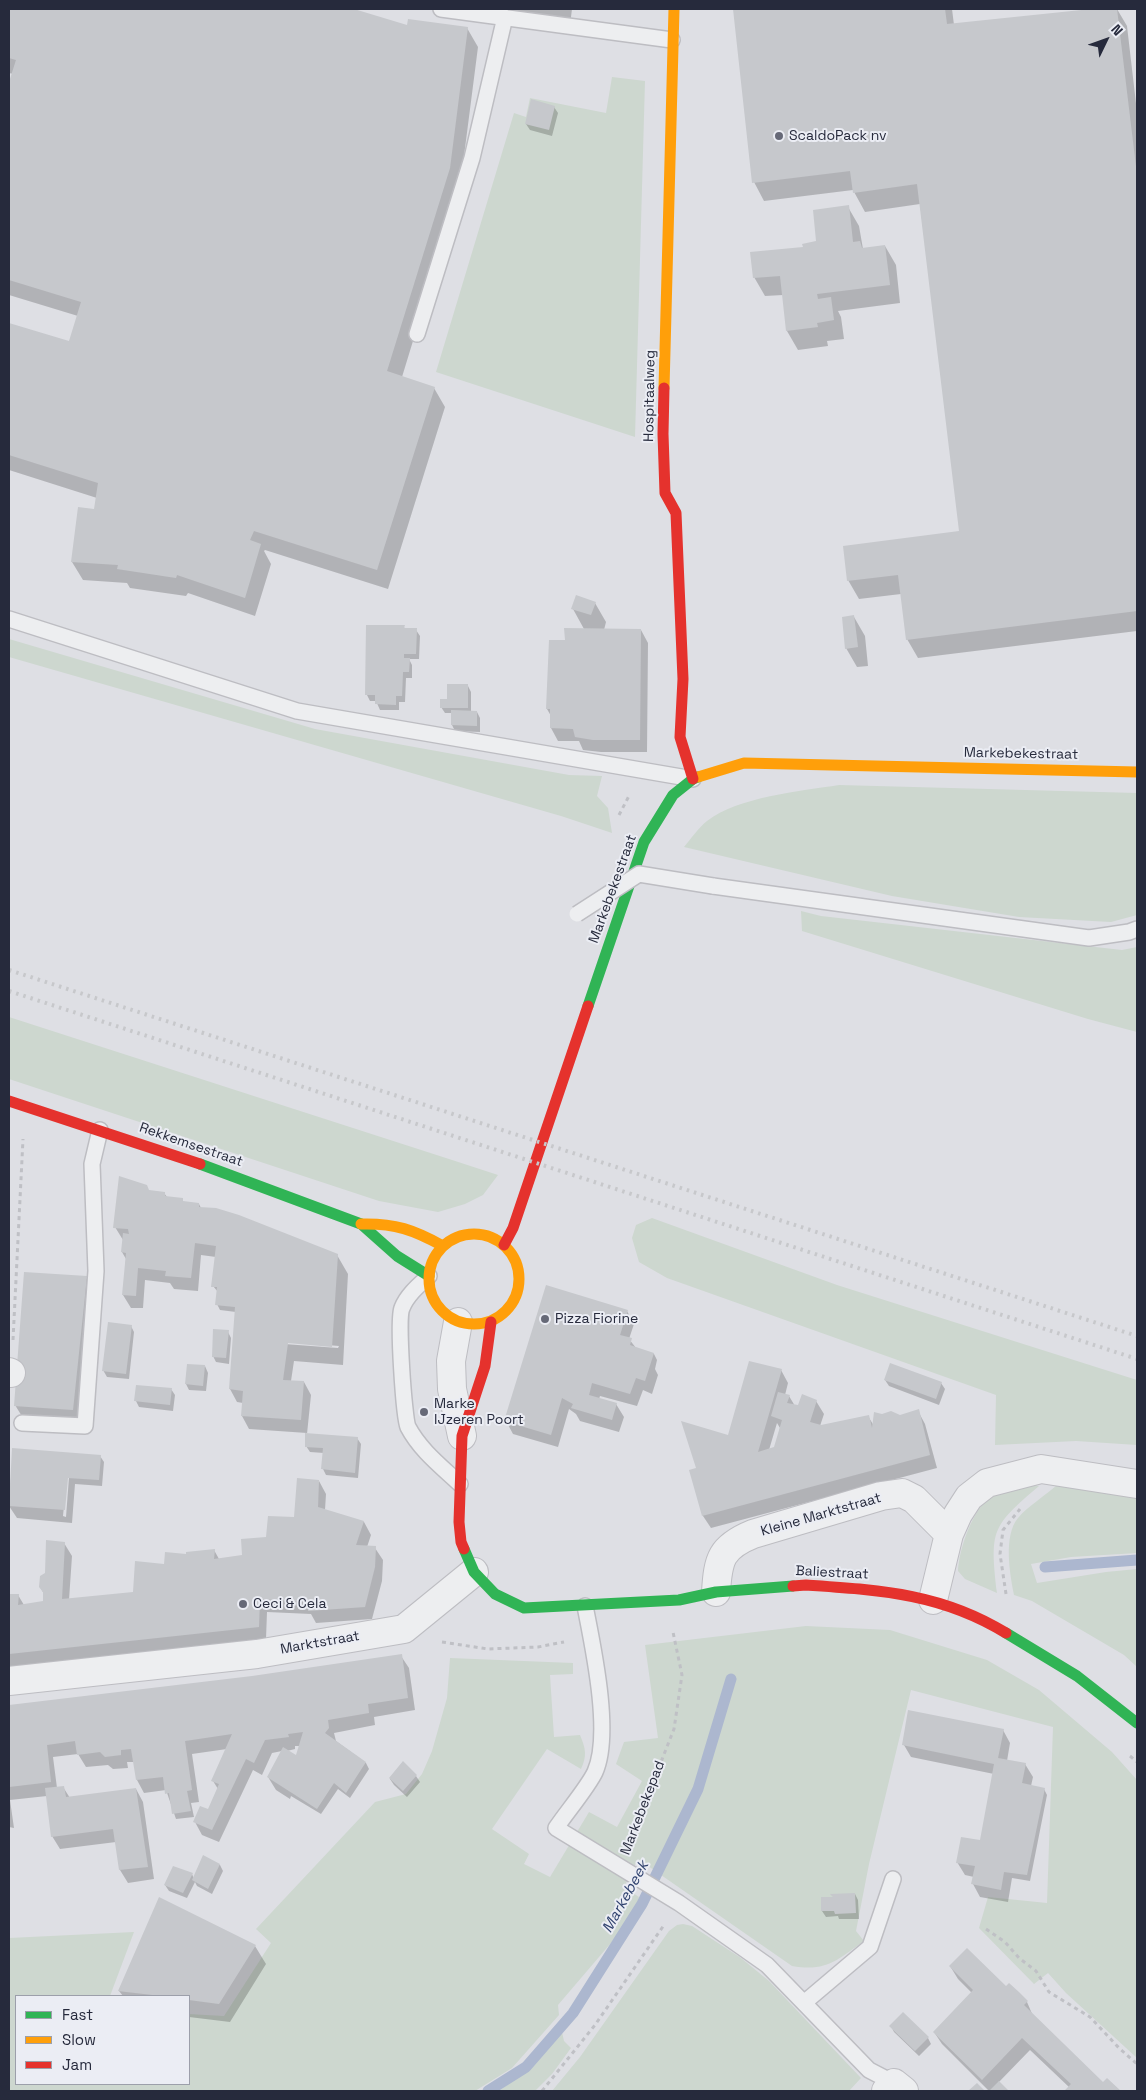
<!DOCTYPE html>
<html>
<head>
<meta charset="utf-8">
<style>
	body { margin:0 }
	#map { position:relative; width:1146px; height:2100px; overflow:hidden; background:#dedfe4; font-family:"Space Grotesk",sans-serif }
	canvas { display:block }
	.frame { position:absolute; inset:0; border:10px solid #262a3c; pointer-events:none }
	.legend { position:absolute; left:15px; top:1995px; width:175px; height:90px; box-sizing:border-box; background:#ebedf4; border:1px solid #9c9faa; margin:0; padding:6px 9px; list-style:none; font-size:15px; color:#262a3c }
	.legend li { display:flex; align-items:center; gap:10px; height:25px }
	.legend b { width:25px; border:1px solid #9c9faa }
	.north { position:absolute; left:1081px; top:15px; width:50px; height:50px; -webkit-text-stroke:4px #ebedf4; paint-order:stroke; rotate:48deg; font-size:14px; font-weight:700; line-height:20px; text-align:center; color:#262a3c }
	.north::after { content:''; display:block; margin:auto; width:18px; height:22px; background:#262a3c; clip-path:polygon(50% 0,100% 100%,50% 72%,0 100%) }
</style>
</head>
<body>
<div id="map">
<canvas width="1146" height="2100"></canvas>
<div class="frame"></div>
<ul class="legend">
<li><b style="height:6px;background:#30b455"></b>Fast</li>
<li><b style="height:6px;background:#ff9f0a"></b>Slow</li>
<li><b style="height:6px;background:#e5322d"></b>Jam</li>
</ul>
<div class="north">N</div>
</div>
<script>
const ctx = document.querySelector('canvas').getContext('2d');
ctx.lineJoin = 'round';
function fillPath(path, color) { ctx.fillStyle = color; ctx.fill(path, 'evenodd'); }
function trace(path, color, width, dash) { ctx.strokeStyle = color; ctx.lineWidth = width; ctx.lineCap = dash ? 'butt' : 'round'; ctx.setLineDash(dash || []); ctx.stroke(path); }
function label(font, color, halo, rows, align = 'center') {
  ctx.font = font + ' "Space Grotesk",sans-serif'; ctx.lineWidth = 4; ctx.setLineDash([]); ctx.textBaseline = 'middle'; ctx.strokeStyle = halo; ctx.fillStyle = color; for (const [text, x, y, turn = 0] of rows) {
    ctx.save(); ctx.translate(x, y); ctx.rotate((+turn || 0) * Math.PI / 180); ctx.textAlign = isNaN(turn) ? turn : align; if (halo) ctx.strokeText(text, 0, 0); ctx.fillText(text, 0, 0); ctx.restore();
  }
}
const green = new Path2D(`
	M 612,77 L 645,81 L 635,437 L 436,372 L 514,113 L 526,117 L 530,98 L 606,113 Z
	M 9,639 L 315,729 L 569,775 L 602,776 L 597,796 L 608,808 L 612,833 L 561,816 L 9,657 Z
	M 839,785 L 1137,793 L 1137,915 L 1111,922 L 1019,917 L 892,896 L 684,847 C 691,839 698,828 707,821 C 738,797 800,791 839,785 Z
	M 801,911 L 821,916 L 1122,950 L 1137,947 L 1137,1032 L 1088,1019 L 802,931 Z
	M 9,1017 L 449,1159 L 498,1175 L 483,1195 L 465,1204 L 438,1212 L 379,1201 L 9,1079 Z
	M 652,1218 L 837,1285 L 1137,1380 L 1137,1445 L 1076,1441 L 995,1445 L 996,1395 L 667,1278 L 639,1262 L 632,1238 L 636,1225 Z
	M 1023,1484 L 1039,1486 C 991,1527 990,1530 997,1593 L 965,1579 L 958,1571 C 959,1549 973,1507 993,1495 C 1001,1489 1014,1487 1023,1484 Z
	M 1057,1485 L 1137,1491 L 1137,1553 L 1071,1557 L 1031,1564 L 1037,1583 L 1106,1572 L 1137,1569 L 1137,1667 L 1124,1655 L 1032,1601 L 1014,1595 C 1010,1574 1003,1536 1018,1518 C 1028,1506 1045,1496 1057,1485 Z
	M 806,1626 L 890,1630 L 987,1660 L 1039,1690 L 1112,1752 L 1137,1780 L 1137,2058 L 1066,1993 L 1048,1973 L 1034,1984 L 979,1928 L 988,1897 L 1047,1903 L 1053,1727 L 911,1690 L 869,1864 L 856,1931 L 864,1941 C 837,1960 827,1972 792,1966 L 638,1859 L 624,1887 L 639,1897 L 634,1916 L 558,2005 L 559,2015 L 512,2068 L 475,2091 L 9,2091 L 9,1938 L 134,1932 L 110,1996 L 16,1996 L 16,2084 L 189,2084 L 189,2014 L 224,2016 L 271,1943 L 256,1929 L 375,1802 L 406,1794 L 422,1774 L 432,1751 L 447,1698 L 450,1658 L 573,1663 L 573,1674 L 550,1675 L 554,1737 L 580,1735 C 586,1749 587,1756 581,1769 L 547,1749 L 492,1829 L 529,1854 L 524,1864 L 550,1877 L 589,1812 L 617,1827 L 642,1781 L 616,1764 L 624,1742 L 658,1738 L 645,1645 Z
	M 683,1924 L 692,1926 L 741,1958 L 769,1981 L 861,2078 L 849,2091 L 552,2091 L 580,2057 L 669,1931 L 677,1925 Z
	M 562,2032 L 564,2041 L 571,2048 L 552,2074 L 535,2091 L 499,2091 L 527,2070 Z`);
const shadow = new Path2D(`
	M 9,9 L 356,9 L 356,11 L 408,27 L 467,28 L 478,47 L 460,187 L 402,377 L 434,388 L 445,407 L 388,589 L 265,550 L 264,551 L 271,564 L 255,616 L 188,593 L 186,596 L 130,588 L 127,583 L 83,580 L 72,562 L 95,510 L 97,498 L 9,470 L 9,324 L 69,343 L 78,316 L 9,295 L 9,86 L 13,74 L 9,73 Z
	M 432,9 L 572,9 L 569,33 L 436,16 Z
	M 734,9 L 952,9 L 954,25 L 1117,9 L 1127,26 L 1137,112 L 1137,631 L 918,658 L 907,639 L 901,594 L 859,599 L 848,580 L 961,532 L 920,204 L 865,212 L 853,190 L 764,201 L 754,182 Z
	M 554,107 L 558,113 L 552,136 L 530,130 L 526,124 Z
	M 848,207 L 859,226 L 863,249 L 885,246 L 896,265 L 900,303 L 838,311 L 841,317 L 844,339 L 827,341 L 828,346 L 798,350 L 787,331 L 783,295 L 765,296 L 754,277 L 817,242 Z
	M 595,603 L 606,622 L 604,630 L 641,630 L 648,643 L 647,752 L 601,752 L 583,750 L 579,741 L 558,741 L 551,728 L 551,716 L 547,709 L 566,641 L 584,629 L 573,609 Z
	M 854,617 L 865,636 L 868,666 L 857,667 L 846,648 Z
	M 404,627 L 405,629 L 416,630 L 420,636 L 419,659 L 409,659 L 412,665 L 412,678 L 406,678 L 405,702 L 399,702 L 399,710 L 380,710 L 376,701 L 370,701 L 367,695 Z
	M 468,686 L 471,692 L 471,712 L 477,712 L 480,718 L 480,732 L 455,731 L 452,725 L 452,713 L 445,713 L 441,707 Z
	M 149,1191 L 164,1193 L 167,1197 L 182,1199 L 184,1203 L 199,1204 L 201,1208 L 337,1255 L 348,1274 L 343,1365 L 294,1361 L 291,1381 L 304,1382 L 311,1395 L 307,1434 L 357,1438 L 361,1444 L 358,1478 L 326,1475 L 323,1469 L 324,1453 L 310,1452 L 306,1446 L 307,1433 L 249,1429 L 242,1416 L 243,1403 L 237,1402 L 230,1389 L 236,1312 L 220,1310 L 217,1304 L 218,1292 L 213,1286 L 216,1257 L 201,1255 L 198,1291 L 174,1289 L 170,1283 L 145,1280 L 143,1308 L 131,1308 L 123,1295 L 126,1259 L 122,1252 L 123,1240 L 115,1227 ZM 244,1338 L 339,1346 L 338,1348 L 244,1341 Z
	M 86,1278 L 94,1290 L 80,1422 L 23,1418 L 15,1405 Z
	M 627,1311 L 634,1324 L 629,1339 L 636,1348 L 654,1354 L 657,1360 L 655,1369 L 658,1375 L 652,1394 L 643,1390 L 637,1406 L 600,1396 L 599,1399 L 616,1404 L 624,1417 L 619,1432 L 580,1421 L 576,1414 L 569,1409 L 558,1447 L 513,1434 L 506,1421 Z
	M 131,1326 L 134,1332 L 129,1379 L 107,1377 L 103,1370 Z
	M 228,1332 L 231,1338 L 229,1364 L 216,1362 L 213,1356 Z
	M 205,1366 L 208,1373 L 206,1391 L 189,1390 L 186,1384 Z
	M 781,1370 L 788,1383 L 785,1395 L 789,1396 L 795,1406 L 816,1401 L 824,1414 L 820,1426 L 868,1416 L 874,1426 L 918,1411 L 925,1424 L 937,1468 L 711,1528 L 703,1516 L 697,1469 L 729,1436 ZM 777,1423 L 780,1428 L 775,1448 L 769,1450 Z
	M 885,1380 L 941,1383 L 945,1389 L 939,1405 L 889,1386 Z
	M 171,1389 L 175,1395 L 173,1411 L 139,1407 L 136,1401 Z
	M 13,1449 L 100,1456 L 104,1462 L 102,1486 L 75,1484 L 72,1523 L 17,1518 L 9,1506 ZM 68,1464 L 70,1464 L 66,1517 L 63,1516 Z
	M 319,1481 L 326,1494 L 325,1510 L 364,1522 L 371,1535 L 367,1547 L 375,1548 L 383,1560 L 382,1581 L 372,1619 L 316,1623 L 311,1614 L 267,1612 L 266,1639 L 9,1667 L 9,1595 L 18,1595 L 24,1605 L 44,1603 L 44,1594 L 40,1587 L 64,1543 L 72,1556 L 69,1600 L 134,1593 L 165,1565 L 187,1555 L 214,1550 L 219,1559 L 244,1556 L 295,1518 Z
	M 401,1656 L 409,1668 L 415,1710 L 374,1717 L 375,1725 L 334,1733 L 336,1741 L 366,1763 L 369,1769 L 350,1798 L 338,1789 L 321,1814 L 291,1796 L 290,1799 L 276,1790 L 268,1777 L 282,1751 L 272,1753 L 262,1775 L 253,1770 L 219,1842 L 202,1835 L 195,1822 L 209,1810 L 218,1789 L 213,1781 L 227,1749 L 192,1754 L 199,1802 L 191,1803 L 194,1817 L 176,1819 L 166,1790 L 144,1793 L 137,1780 L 134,1762 L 127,1762 L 128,1768 L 113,1769 L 108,1765 L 86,1767 L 78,1754 L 53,1757 L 57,1788 L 63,1787 L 70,1798 L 136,1789 L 143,1802 L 154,1879 L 128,1883 L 120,1870 L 116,1842 L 60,1849 L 52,1836 L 47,1796 L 10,1800 L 14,1828 L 9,1827 L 9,1707 L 252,1678 ZM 295,1746 L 300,1746 L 297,1757 L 287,1751 L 295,1749 Z
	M 1003,1730 L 1010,1743 L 1007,1761 L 1025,1764 L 1033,1777 L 1031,1786 L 1044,1789 L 1047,1795 L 1030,1881 L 1012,1878 L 1008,1902 L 980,1897 L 973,1884 L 974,1877 L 965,1875 L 957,1862 L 981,1841 L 994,1774 L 911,1757 L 904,1745 Z
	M 416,1776 L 420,1782 L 407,1797 L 394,1785 L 390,1779 Z
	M 204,1857 L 220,1865 L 223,1871 L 212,1894 L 197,1886 L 195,1882 L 187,1898 L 169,1891 L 165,1885 L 192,1874 L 194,1879 Z
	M 855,1894 L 858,1900 L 859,1919 L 839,1919 L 838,1916 L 826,1917 L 822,1911 L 835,1898 Z
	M 255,1946 L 266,1964 L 230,2022 L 189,2017 L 189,1996 L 123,1996 L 119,1991 Z
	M 950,1966 L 1018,1993 L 1027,2002 L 1033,2016 L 1103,2084 L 1107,2079 L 1119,2091 L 1066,2091 L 1070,2088 L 1030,2050 L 998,2083 L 1007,2091 L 989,2091 L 942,2044 L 934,2032 L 972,1993 L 958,1979 Z
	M 891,2026 L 928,2038 L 931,2044 L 919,2056 L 894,2032 Z`);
const stream = new Path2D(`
	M 1045,1567 L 1137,1560
	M 488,2091 L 526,2067 L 573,2013 L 642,1904 L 698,1789 L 731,1679`);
const building = new Path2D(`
	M 9,9 L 354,9 L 407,25 L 408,19 L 468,27 L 450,168 L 387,371 L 435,387 L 377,570 L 254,531 L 250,540 L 261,544 L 245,598 L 177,575 L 176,578 L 117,569 L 118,565 L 71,562 L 78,507 L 94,509 L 98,483 L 9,455 L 9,323 L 69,341 L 81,302 L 9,280 L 9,82 L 16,60 L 9,58 Z
	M 733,9 L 945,9 L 947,24 L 1091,9 L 1117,9 L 1137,175 L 1137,611 L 906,640 L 898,575 L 847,581 L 843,546 L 959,531 L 917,184 L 853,193 L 850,171 L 752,183 Z
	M 531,99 L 555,106 L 549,130 L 525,124 Z
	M 849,205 L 853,242 L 860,241 L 862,248 L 885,245 L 890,285 L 817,294 L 818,299 L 831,297 L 834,320 L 817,323 L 818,327 L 786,331 L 780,276 L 753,278 L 750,252 L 803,247 L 802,244 L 816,241 L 813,210 Z
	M 576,595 L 596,602 L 591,615 L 571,609 Z
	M 854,615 L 858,647 L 845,649 L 842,617 Z
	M 366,625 L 405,625 L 404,628 L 417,628 L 416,654 L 404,654 L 404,658 L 410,658 L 409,672 L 403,672 L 402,696 L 396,696 L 396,705 L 375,704 L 375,695 L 365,695 Z
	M 564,628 L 641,629 L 640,740 L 593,740 L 575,737 L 573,729 L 550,728 L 550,709 L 546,709 L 549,640 L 565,640 Z
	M 447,684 L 468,684 L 468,708 L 440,708 L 440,699 L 447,699 Z
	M 451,710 L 477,711 L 477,726 L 451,725 Z
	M 119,1176 L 147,1185 L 149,1190 L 165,1192 L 165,1196 L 183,1198 L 183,1201 L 199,1203 L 199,1207 L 216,1208 L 239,1215 L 338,1254 L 332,1347 L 288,1343 L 283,1380 L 304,1381 L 301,1420 L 241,1416 L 243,1391 L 229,1389 L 235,1307 L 215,1305 L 217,1287 L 211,1287 L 216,1246 L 195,1243 L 191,1278 L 165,1276 L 166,1271 L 138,1268 L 136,1296 L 122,1295 L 126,1253 L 121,1252 L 123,1233 L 129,1234 L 128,1229 L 113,1228 Z
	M 24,1272 L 87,1276 L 73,1410 L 14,1406 Z
	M 546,1285 L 628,1310 L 620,1335 L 632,1338 L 630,1345 L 654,1353 L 645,1381 L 636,1378 L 630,1394 L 592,1383 L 589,1395 L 617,1403 L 612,1420 L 571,1408 L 573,1404 L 562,1398 L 551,1435 L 504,1421 Z
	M 108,1322 L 132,1325 L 126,1374 L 102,1371 Z
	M 213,1329 L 229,1330 L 226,1358 L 212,1357 Z
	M 749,1361 L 782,1369 L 758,1452 L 774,1447 L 782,1420 L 771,1416 L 778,1392 L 790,1395 L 787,1403 L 798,1405 L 802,1394 L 817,1400 L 810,1422 L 821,1425 L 869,1415 L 872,1428 L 874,1412 L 882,1414 L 891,1411 L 900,1415 L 919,1409 L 930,1455 L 702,1516 L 689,1470 L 696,1468 L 681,1421 L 728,1435 Z
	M 890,1363 L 942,1382 L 936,1399 L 884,1380 Z
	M 187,1364 L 205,1365 L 203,1386 L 185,1384 Z
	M 136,1385 L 172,1388 L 170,1405 L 134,1401 Z
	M 305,1433 L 358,1437 L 355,1473 L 321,1469 L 323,1448 L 305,1447 Z
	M 12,1448 L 101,1455 L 99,1480 L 68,1478 L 65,1510 L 9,1506 Z
	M 297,1478 L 319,1480 L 318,1507 L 364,1521 L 356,1545 L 376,1546 L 375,1567 L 365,1607 L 308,1611 L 310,1602 L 260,1599 L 259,1627 L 9,1654 L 9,1594 L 19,1594 L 18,1605 L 43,1601 L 43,1592 L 39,1587 L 40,1576 L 45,1573 L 46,1540 L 65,1542 L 62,1599 L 133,1592 L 135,1561 L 164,1564 L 165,1552 L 186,1554 L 186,1552 L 215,1549 L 214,1559 L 242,1555 L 241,1539 L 266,1537 L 268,1516 L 294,1517 Z
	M 402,1654 L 408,1698 L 368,1704 L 369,1713 L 328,1720 L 329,1728 L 325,1733 L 366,1762 L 346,1793 L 334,1783 L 317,1809 L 267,1777 L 283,1747 L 296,1755 L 303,1732 L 288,1734 L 289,1737 L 265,1740 L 254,1763 L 246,1759 L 212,1830 L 193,1822 L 200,1806 L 208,1809 L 219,1784 L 211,1781 L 232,1734 L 185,1741 L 192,1790 L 187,1791 L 191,1811 L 172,1814 L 169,1793 L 165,1794 L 163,1777 L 136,1780 L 131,1749 L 121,1750 L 121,1755 L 105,1757 L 100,1752 L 77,1755 L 75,1741 L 47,1745 L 51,1782 L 9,1787 L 9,1705 L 252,1676 Z
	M 908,1710 L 1004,1729 L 998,1758 L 1026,1763 L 1022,1783 L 1045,1788 L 1027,1875 L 1004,1872 L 1001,1890 L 971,1884 L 975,1866 L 956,1863 L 961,1837 L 980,1840 L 994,1764 L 902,1745 Z
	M 403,1761 L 417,1775 L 403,1791 L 389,1778 Z
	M 64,1786 L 66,1797 L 136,1788 L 148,1867 L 119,1870 L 113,1829 L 51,1837 L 45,1788 Z
	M 203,1855 L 220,1864 L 208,1889 L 192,1880 Z
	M 173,1866 L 193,1873 L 183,1893 L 164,1885 Z
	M 855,1893 L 856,1913 L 835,1914 L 834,1911 L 821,1911 L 821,1897 L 833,1897 L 830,1894 Z
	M 159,1897 L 256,1945 L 219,2004 L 189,2000 L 189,1996 L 161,1996 L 118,1991 Z
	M 967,1948 L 1006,1986 L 1009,1983 L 1019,1992 L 1028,2001 L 1024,2005 L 1103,2082 L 1107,2078 L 1121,2091 L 1064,2091 L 1071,2084 L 1022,2038 L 982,2080 L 933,2032 L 973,1990 L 949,1966 Z
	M 903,2012 L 929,2037 L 915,2051 L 889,2026 Z
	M 999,2081 L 1009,2091 L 989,2091 Z
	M 977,2083 L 985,2091 L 968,2091 Z`);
const path = new Path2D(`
	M 619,815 L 630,794
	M 13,1340 L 23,1139
	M 1006,1594 L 1000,1554 L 1003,1530 L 1020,1509
	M 442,1642 L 488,1649 L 538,1647 L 564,1642
	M 1130,1756 L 1137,1762
	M 629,1843 L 674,1729 L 682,1675 L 673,1632
	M 986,1929 L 1005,1942 L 1019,1958 L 1036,1971 L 1049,1992 L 1090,2017 L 1119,2048 L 1137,2064
	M 542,2091 L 595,2025 L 664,1925`);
const lane = new Path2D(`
	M 441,9 L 672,40
	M 417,334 L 472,158 L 505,17
	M 9,619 L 297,711 L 693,779
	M 713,886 L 1089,938 L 1129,932 L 1137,929
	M 429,1276 C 419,1285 407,1295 402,1308 C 397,1319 404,1418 408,1427 C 420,1450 442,1467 460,1484
	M 22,1423 L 85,1426 L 96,1271 L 92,1164 L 100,1130
	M 585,1606 C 593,1647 612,1734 595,1772 C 588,1787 566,1813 556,1828 L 679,1903 L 767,1965 L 869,2070 L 894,2083
	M 805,2002 L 870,1947 L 893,1879`);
const street = new Path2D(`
	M 458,1322 L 451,1361 L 452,1389 L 462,1436
	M 9,1372 L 11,1373
	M 716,1592 C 718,1559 721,1547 753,1534 L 881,1496 L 902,1493 L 914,1499 L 949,1534
	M 933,1600 L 949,1534 L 958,1514 L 969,1497 L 987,1483 L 1041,1469 L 1137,1484
	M 9,1681 L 257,1654 L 404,1629 L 474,1572
	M 886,2091 L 894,2083 L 904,2091`);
const fast = new Path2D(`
	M 588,1006 L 644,842 L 673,795 L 693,779 L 698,777
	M 200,1164 L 361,1224 L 397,1256 L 429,1276
	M 464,1549 L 474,1572 L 495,1594 L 524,1608 L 679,1600 L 716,1592 L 793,1586
	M 1006,1633 L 1077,1676 L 1137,1723`);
const slow = new Path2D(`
	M 664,388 L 674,9
	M 698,777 L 744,763 L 1137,772
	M 361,1224 C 395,1223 414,1230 443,1246
	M429 1279a45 45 0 1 1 90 0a45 45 0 1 1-90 0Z`);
const jam = new Path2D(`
	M 664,388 L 663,434 L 665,493 L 676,513 L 683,679 L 680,737 L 693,779
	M 9,1101 L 200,1164
	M 504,1245 L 513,1228 L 588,1006
	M 464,1549 L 461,1542 L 459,1522 L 462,1436 L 485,1366 L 491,1322
	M 793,1586 L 806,1585 C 879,1590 941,1593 1006,1633`);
const rail = new Path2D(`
	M 9,970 L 1137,1336
	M 9,991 L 1137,1359`);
const laneBridge = new Path2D(`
	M 577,914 L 639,874 L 713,886`);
const markers = [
	[779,136,5,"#666977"],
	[545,1319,5,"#666977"],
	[424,1412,5,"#666977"],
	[243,1604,5,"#666977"]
];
const poiNames = [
	["ScaldoPack nv",789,136],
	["Pizza Fiorine",555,1319],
	["Marke",434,1404],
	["IJzeren Poort",434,1420],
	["Ceci & Cela",253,1604]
];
const streetNames = [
	["Hospitaalweg",650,396,-89],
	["Markebekestraat",1021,754,1],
	["Markebekestraat",613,889,-70],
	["Rekkemsestraat",191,1145,19],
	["Kleine Marktstraat",821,1515,-16],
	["Baliestraat",832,1573,3],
	["Marktstraat",320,1643,-10],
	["Markebekepad",643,1808,-69]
];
const waterNames = [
	["Markebeek",626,1897,-61]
];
fillPath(green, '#cdd7cf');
fillPath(shadow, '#0003');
trace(stream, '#acb7cf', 11);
fillPath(building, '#c6c8cc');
trace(lane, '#bdbdc2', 18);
trace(street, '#bdbdc2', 30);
trace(path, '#bfc0c5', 3, [4, 4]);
trace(lane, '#edeef0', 15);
trace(street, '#edeef0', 28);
trace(fast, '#30b455', 11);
trace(slow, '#ff9f0a', 11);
trace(jam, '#e5322d', 11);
trace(rail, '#c7c8cb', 4, [2.5, 5]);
trace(laneBridge, '#bdbdc2', 18, []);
trace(laneBridge, '#edeef0', 15);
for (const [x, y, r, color] of markers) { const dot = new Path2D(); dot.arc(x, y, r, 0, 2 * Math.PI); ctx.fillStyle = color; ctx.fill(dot); trace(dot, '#ebedf4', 2); }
label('14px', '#262a3c', '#ebedf4', poiNames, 'left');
label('14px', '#262a3c', '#ebedf4', streetNames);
label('italic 15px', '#31436f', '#ebedf4', waterNames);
</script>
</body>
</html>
